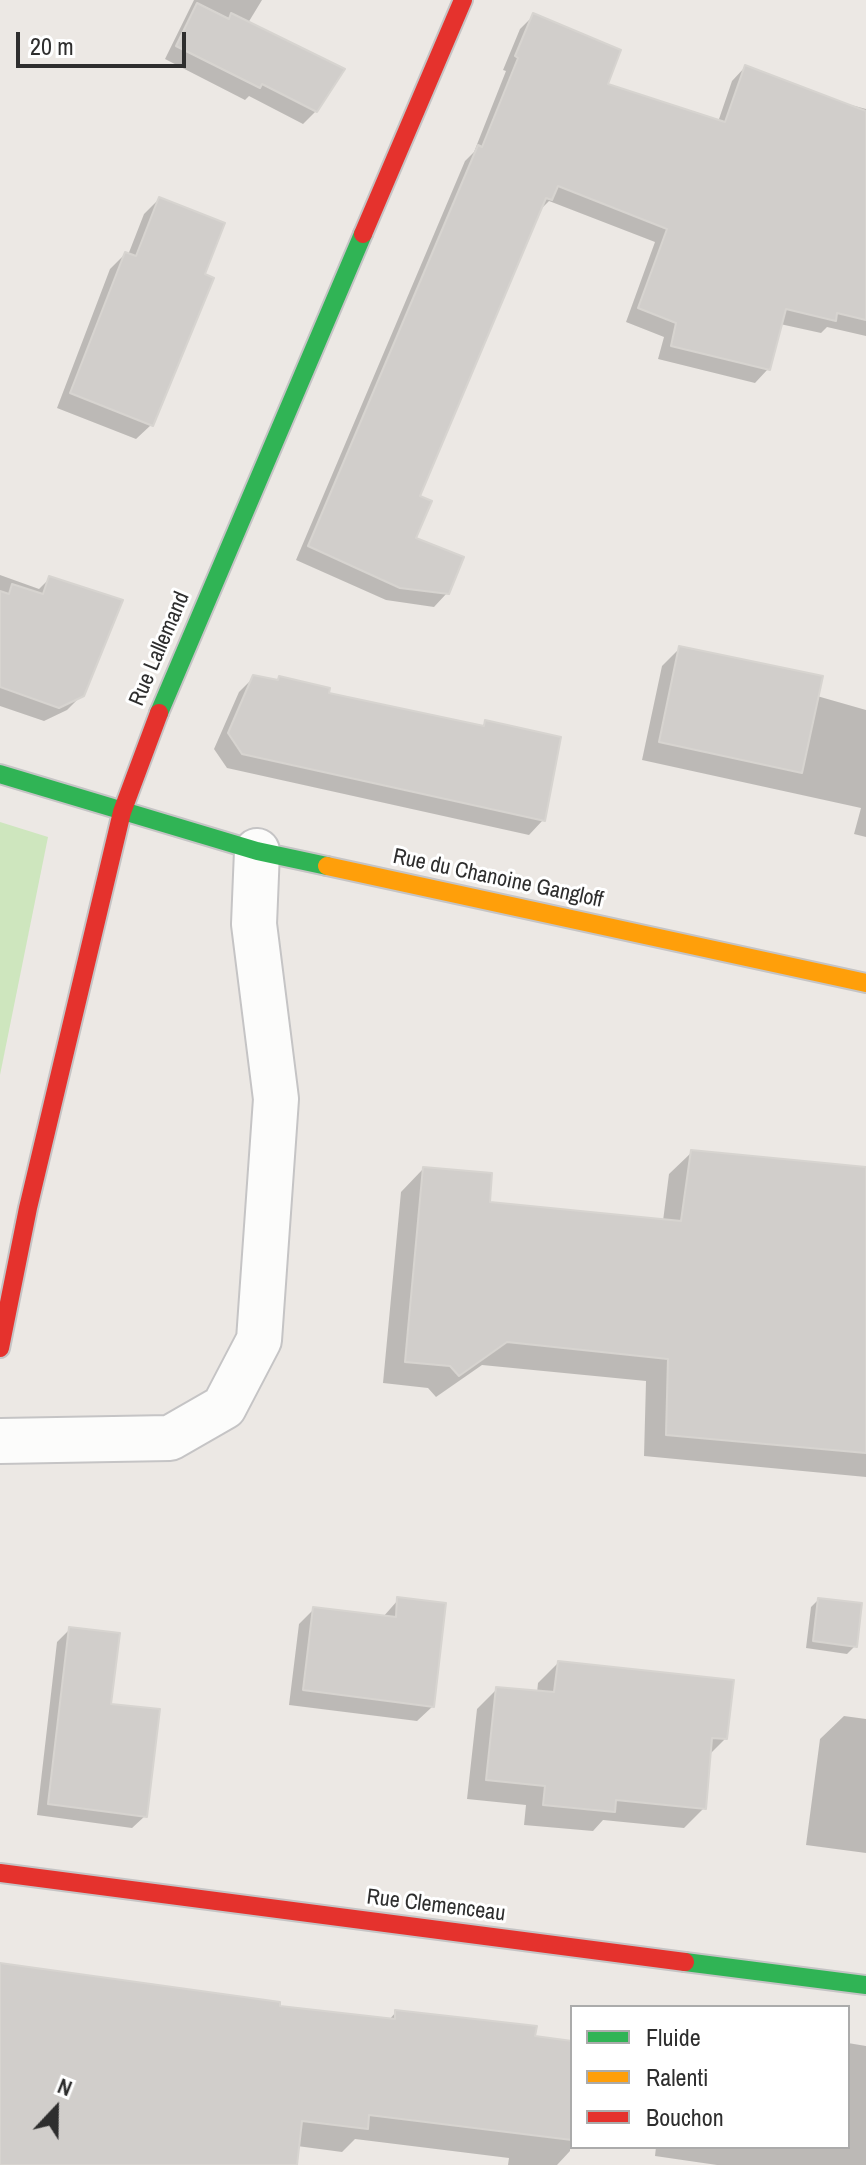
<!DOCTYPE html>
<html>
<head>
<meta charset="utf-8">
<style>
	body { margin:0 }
	#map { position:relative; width:866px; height:2165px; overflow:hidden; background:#ece8e4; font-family:"Archivo Narrow",sans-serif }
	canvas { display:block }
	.legend { position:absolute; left:570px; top:2005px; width:280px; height:144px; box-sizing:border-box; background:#fff; border:2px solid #ababab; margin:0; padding:10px 14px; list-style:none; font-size:24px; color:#2e2e2e }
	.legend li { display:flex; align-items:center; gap:16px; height:40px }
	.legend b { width:40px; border:2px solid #ababab }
	.north { position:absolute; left:16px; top:2069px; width:80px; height:80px; -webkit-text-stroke:6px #fff; paint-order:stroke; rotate:22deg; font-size:22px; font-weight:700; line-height:32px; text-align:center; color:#2e2e2e }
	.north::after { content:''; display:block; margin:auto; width:28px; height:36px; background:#2e2e2e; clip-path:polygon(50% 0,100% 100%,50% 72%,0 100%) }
	.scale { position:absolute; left:16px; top:32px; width:170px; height:36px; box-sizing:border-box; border:4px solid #2e2e2e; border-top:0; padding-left:10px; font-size:24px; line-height:28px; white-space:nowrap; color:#2e2e2e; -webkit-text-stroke:6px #fff; paint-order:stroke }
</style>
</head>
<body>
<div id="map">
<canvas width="866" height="2165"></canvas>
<ul class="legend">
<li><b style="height:10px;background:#30b455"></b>Fluide</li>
<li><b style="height:10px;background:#ff9f0a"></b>Ralenti</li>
<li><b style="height:10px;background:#e5322d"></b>Bouchon</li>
</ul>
<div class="north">N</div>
<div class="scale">20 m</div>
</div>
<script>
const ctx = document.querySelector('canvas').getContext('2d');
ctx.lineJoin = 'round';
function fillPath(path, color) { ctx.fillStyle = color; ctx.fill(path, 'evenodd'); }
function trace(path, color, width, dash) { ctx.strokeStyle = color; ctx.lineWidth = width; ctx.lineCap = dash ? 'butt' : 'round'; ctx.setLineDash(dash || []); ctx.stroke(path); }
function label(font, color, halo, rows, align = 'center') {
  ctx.font = font + ' "Archivo Narrow",sans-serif'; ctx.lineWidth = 6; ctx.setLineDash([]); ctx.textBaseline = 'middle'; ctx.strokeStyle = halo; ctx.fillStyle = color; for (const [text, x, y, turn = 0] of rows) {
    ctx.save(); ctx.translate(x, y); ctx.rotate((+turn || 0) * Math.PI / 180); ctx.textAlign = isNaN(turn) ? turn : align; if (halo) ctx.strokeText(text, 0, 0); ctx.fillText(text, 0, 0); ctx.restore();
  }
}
const green = new Path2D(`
	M 0,822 L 48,837 L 0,1075 Z`);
const shadow = new Path2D(`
	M 194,0 L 262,0 L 248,23 L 316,111 L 303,124 L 249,96 L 245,100 L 165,59 Z
	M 534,15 L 605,85 L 718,122 L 732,81 L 745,67 L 833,100 L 866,109 L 866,336 L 827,327 L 821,333 L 780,324 L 768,369 L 755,383 L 658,359 L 664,337 L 626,322 L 655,242 L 549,201 L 538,212 L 417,497 L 414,539 L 447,593 L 434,607 L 386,600 L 296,560 L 465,161 L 474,152 L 506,71 L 503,70 L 520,29 Z
	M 159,199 L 151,425 L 136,439 L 57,408 L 110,269 L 125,254 L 128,255 L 144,214 Z
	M 0,575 L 39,589 L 50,578 L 82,695 L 67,710 L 44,721 L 0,706 Z
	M 680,648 L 817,696 L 866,710 L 866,837 L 854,834 L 861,808 L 642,760 L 662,666 Z
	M 254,677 L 481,727 L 486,723 L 543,820 L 529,835 L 227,768 L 214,749 L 239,692 Z
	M 692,1152 L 866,1168 L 866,1477 L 644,1456 L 646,1381 L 482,1365 L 436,1397 L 428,1388 L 383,1383 L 401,1192 L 423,1169 L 488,1204 L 663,1221 L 669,1174 Z
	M 398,1600 L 432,1707 L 417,1721 L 289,1705 L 299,1624 L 314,1609 L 383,1617 Z
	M 818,1600 L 855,1646 L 847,1654 L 806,1648 L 811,1607 Z
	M 70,1629 L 108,1706 L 145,1816 L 132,1828 L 37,1815 L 57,1642 Z
	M 558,1663 L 726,1738 L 709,1755 L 704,1808 L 684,1828 L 603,1820 L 593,1831 L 524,1825 L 526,1805 L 467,1799 L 477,1709 L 497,1689 L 537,1693 L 538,1683 Z
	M 844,1716 L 866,1719 L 866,1853 L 806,1845 L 820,1739 Z
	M 0,1965 L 277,2008 L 389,2020 L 396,2012 L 572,2043 L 570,2151 L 557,2165 L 508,2165 L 509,2158 L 355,2139 L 342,2152 L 297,2146 L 295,2165 L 0,2165 Z
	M 848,2043 L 866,2046 L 866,2165 L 717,2165 L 655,2156 L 656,2147 L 848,2147 Z`);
const building = new Path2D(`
	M 197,3 L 229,19 L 231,13 L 345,69 L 317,112 L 262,84 L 260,88 L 176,46 Z
	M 533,13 L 621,50 L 608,84 L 725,122 L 745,65 L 866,111 L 866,320 L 837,313 L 836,321 L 786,309 L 770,370 L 671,346 L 676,323 L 638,308 L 667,229 L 558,186 L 552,200 L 546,198 L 420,496 L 432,501 L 416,538 L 464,557 L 449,594 L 400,588 L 308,546 L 478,145 L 482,147 L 518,58 L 515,56 Z
	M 159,197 L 225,223 L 205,274 L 214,278 L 153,426 L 70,393 L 125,252 L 136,256 Z
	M 49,576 L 123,600 L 84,696 L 59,708 L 0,687 L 0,591 L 9,594 L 12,584 L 43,594 Z
	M 679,646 L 823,676 L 802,773 L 659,742 Z
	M 253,675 L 278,680 L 279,676 L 330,688 L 329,693 L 484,726 L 485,720 L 561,737 L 545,821 L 242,754 L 228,733 Z
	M 691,1150 L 866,1167 L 866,1453 L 666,1435 L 668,1359 L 507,1342 L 459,1376 L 450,1366 L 405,1362 L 423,1167 L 492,1173 L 490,1202 L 681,1221 Z
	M 397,1597 L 446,1603 L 434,1707 L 303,1690 L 313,1607 L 396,1617 Z
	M 818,1598 L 862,1603 L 857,1647 L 813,1641 Z
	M 69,1627 L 120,1633 L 111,1704 L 160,1709 L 147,1817 L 48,1804 Z
	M 558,1661 L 734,1680 L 727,1739 L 712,1738 L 706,1809 L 616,1800 L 615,1812 L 543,1805 L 545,1786 L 486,1780 L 496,1687 L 554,1692 Z
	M 0,1963 L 280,2002 L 280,2006 L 395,2019 L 395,2010 L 537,2026 L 535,2036 L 572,2041 L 572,2140 L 369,2115 L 368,2129 L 302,2121 L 297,2165 L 0,2165 Z`);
const street = new Path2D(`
	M 0,1441 L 170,1438 L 224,1407 L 259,1340 L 276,1099 L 254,924 L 257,851`);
const fast = new Path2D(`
	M 159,713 L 363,234
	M 0,774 L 257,851 L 327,866
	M 685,1962 L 866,1985`);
const slow = new Path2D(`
	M 327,866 L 866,983`);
const jam = new Path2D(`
	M 363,234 L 463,0
	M 0,1348 L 28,1208 L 122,812 L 159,713
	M 0,1873 L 685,1962`);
const streetNames = [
	["Rue Lallemand",160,649,-67],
	["Rue du Chanoine Gangloff",498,879,12],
	["Rue Clemenceau",436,1906,7]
];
fillPath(green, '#cee6be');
fillPath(shadow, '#0003');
fillPath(building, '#d1cecb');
trace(building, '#d7d4d0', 2);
trace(street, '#c5c4c5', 48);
trace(fast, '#c5c4c5', 22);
trace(slow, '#c5c4c5', 22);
trace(jam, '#c5c4c5', 22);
trace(street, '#fcfcfb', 44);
trace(fast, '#30b455', 18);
trace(slow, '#ff9f0a', 18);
trace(jam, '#e5322d', 18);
label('22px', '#2e2e2e', '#fff', streetNames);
</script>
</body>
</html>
